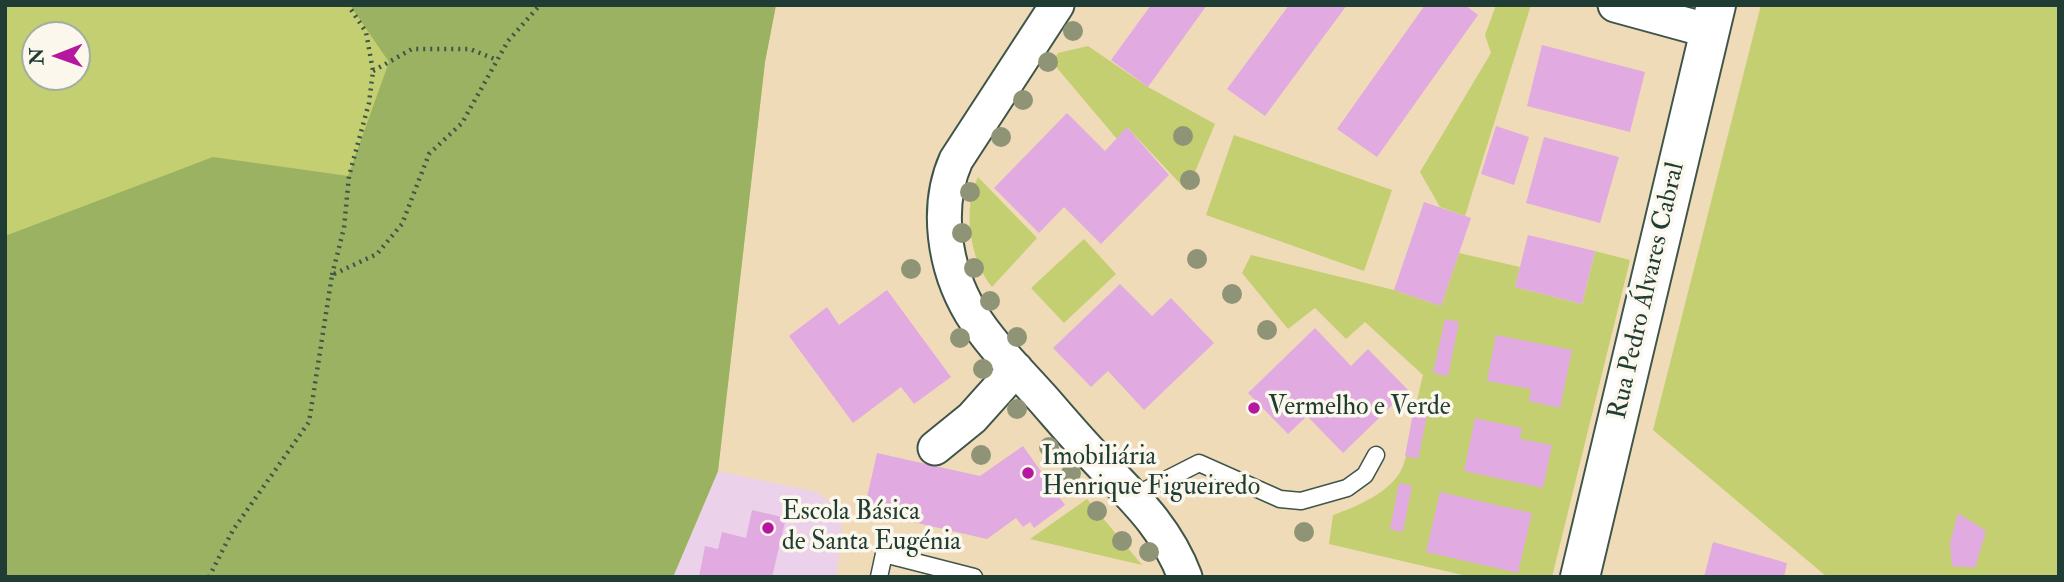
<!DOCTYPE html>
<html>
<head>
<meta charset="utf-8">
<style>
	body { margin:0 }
	#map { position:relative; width:2064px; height:582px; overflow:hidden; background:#f0dbb9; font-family:"IM FELL Double Pica",serif }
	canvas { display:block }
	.frame { position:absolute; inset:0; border:7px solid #1f3d34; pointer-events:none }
	.north { position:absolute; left:21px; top:21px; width:70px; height:70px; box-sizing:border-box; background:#fbf7ec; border:2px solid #a3ada2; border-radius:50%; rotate:269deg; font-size:19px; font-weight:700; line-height:28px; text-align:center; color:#1f3d34 }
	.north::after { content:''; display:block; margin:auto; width:24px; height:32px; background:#b5179e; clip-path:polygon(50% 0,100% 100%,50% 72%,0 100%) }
</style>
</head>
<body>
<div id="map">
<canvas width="2064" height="582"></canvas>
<div class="frame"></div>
<div class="north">N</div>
</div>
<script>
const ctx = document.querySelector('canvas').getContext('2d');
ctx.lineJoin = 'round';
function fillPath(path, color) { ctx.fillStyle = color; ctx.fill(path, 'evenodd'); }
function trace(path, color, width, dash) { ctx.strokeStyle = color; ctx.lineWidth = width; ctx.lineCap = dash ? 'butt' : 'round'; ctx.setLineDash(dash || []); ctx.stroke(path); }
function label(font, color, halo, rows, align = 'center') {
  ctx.font = font + ' "IM FELL Double Pica",serif'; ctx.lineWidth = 7; ctx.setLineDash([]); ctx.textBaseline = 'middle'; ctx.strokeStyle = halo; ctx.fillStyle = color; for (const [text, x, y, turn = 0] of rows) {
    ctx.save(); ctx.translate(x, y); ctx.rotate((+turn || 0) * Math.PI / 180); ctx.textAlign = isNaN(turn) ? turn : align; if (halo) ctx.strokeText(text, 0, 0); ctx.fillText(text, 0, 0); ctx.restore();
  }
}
const built = new Path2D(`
	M 718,471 L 817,492 L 829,502 L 841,518 L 842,537 L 836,577 L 673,577 Z`);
const green = new Path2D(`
	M 5,5 L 776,5 L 765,62 L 718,471 L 673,577 L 5,577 ZM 35,35 L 77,35 L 77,77 L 35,77 Z
	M 1496,5 L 1531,5 L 1465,216 L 1440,207 L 1420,172 L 1491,53 L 1485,35 Z
	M 1761,5 L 2059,5 L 2059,577 L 1827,577 L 1653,430 Z
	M 1088,46 L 1148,87 L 1215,124 L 1187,191 L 1128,128 L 1117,139 L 1052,62 L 1058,53 Z
	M 1234,135 L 1392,190 L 1364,271 L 1206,215 Z
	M 978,177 L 1037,238 L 992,287 C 970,261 962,208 978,177 Z
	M 1084,239 L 1116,274 L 1064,323 L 1031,288 Z
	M 1595,251 L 1630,260 L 1552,577 L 1471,577 L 1329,544 L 1333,515 C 1356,507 1394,491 1403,466 C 1413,438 1415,404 1423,375 L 1365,322 L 1346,339 L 1315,308 L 1288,329 L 1242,273 L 1251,255 L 1394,290 L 1441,306 L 1459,253 L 1520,267 L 1515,287 L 1582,304 Z
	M 1087,499 L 1142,565 L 1030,539 Z`);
const forest = new Path2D(`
	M 350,5 L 776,5 L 765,62 L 718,471 L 673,577 L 5,577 L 5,236 L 213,157 L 348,176 L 389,62 Z`);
const building = new Path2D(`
	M 1151,5 L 1207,5 L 1148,87 L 1111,60 Z
	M 1289,5 L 1347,5 L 1265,116 L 1227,89 Z
	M 1425,5 L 1465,5 L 1478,15 L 1377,157 L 1337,129 Z
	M 1542,45 L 1645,72 L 1630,132 L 1527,106 Z
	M 1067,113 L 1105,151 L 1127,127 L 1169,175 L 1101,244 L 1064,207 L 1039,233 L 994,188 Z
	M 1496,126 L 1529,137 L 1514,185 L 1481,174 Z
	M 1544,137 L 1619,157 L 1600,223 L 1526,203 Z
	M 1424,202 L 1471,218 L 1441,306 L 1394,290 Z
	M 1528,235 L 1595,251 L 1582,304 L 1515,287 Z
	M 1120,284 L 1152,316 L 1171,298 L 1214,343 L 1144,410 L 1108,371 L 1091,387 L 1053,348 Z
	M 887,290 L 951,377 L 914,404 L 901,387 L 853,423 L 789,336 L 827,307 L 839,325 Z
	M 1445,319 L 1459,322 L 1448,376 L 1433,373 Z
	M 1315,328 L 1351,366 L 1368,349 L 1408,390 L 1343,453 L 1307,416 L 1288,434 L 1248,393 Z
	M 1496,335 L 1572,350 L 1560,408 L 1529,401 L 1531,389 L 1487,381 Z
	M 1414,408 L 1428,411 L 1418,459 L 1405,456 Z
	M 1475,418 L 1522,428 L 1520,439 L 1552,445 L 1543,488 L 1464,471 Z
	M 1023,446 L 1065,505 L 1034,528 L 1030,522 L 1023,527 L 1016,518 L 987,539 L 882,515 L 884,506 L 866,502 L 877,453 L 980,476 Z
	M 1399,483 L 1412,486 L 1403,532 L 1390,529 Z
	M 1440,492 L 1532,513 L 1518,573 L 1426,552 Z
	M 752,510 L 786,518 L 772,577 L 699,577 L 705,546 L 718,549 L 722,532 L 746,538 Z
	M 1958,513 L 1986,531 L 1975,568 L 1952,566 L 1950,543 Z
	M 1713,542 L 1787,563 L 1784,577 L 1704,577 Z`);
const path = new Path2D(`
	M 373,71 L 412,49 L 470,49 L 497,60
	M 332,275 L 344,228 L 349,176 L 369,103 L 373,71 L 366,32 L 348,5
	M 209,577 L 233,530 L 309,422 L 332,275 L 377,254 L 402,224 L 429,154 L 462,123 L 508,41 L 540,5`);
const lane = new Path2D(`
	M 1134,496 L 1199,463 L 1280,499 L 1301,501 L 1347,488 L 1365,475 L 1376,455
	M 879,577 L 884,554 L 974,577`);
const street = new Path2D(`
	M 1057,5 L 956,160 C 935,207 944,268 971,313 C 990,344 1019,372 1043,399 C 1064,423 1085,448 1107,470 C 1140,504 1168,532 1185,577
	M 1615,5 L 1710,31
	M 935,448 L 972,418 L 1016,369`);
const primary = new Path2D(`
	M 1580,577 L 1716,5`);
const trees = [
	[1073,31],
	[1048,62],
	[1023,100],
	[1183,136],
	[1001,137],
	[1190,180],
	[970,192],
	[962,233],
	[1197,259],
	[974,268],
	[911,269],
	[1232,294],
	[990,301],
	[1267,330],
	[1017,337],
	[960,338],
	[983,369],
	[1017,409],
	[1049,447],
	[981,455],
	[1071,473],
	[1097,511],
	[1304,532],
	[1122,541],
	[1149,552]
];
const markers = [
	[1254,408,7,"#b5179e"],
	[1028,473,7,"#b5179e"],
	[768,528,7,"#b5179e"]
];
const streetNames = [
	["Rua Pedro Álvares Cabral",1648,291,-77]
];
const poiNames = [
	["Vermelho e Verde",1268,408],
	["Imobiliária",1042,458],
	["Henrique Figueiredo",1042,488],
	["Escola Básica",782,513],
	["de Santa Eugénia",782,543]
];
fillPath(built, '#ecd1ea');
fillPath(green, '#c3cf70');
fillPath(forest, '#9ab262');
fillPath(building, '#e1aae0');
trace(lane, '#3e5548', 19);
trace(street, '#3e5548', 37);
trace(primary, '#3e5548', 42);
trace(path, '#3e5548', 4.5, [2, 5]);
trace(lane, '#fff', 16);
trace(street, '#fff', 33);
trace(primary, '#fff', 38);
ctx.fillStyle = '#8f9476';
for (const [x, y] of trees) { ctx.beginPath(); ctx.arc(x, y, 10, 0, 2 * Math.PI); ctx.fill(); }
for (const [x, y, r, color] of markers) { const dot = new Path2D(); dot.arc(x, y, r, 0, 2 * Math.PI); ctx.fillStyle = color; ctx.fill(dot); trace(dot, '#fbf7ec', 2.5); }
label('26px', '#1f3d34', '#fbf7ec', streetNames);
label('26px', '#1f3d34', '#fbf7ec', poiNames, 'left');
</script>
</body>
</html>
